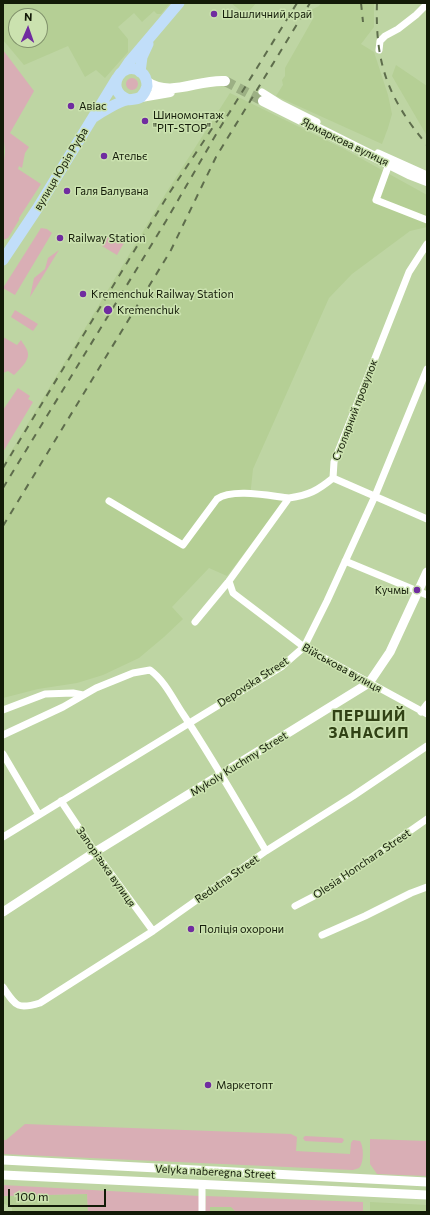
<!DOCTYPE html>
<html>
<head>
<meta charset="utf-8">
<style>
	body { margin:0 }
	#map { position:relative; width:430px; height:1215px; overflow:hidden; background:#bed5a3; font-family:Commissioner,sans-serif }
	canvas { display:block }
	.frame { position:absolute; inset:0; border:4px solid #131b08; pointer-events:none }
	.north { position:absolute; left:8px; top:8px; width:40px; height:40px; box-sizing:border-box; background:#cbe2af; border:1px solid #81926c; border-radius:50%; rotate:2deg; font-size:11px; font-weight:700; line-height:16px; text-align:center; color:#131b08 }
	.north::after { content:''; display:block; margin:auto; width:14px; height:18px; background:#702ca0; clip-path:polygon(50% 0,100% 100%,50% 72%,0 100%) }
	.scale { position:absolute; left:8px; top:1189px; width:98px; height:18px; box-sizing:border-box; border:2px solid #131b08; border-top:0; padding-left:5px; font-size:12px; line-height:14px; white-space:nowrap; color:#131b08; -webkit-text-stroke:3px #cbe2af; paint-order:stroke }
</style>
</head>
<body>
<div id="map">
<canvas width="430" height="1215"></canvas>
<div class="frame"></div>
<div class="north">N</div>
<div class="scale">100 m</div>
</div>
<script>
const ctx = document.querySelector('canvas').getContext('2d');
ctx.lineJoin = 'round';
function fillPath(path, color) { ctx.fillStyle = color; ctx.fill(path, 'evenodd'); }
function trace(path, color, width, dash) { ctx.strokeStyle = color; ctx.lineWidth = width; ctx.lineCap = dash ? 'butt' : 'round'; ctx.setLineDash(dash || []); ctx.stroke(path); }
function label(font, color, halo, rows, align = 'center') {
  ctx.font = font + ' Commissioner,sans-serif'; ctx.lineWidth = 3; ctx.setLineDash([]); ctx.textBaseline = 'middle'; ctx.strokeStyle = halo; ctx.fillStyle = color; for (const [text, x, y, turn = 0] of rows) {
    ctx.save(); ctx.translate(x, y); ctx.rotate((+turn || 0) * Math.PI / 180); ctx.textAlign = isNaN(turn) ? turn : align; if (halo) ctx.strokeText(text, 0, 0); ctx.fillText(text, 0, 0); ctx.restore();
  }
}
const built = new Path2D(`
	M 3,3 L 170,3 L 161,14 L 157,14 L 154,11 L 142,22 L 134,13 L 118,27 L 128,39 L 128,52 L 105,78 L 96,70 L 85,77 L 68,46 L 24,65 L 3,40 ZM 16,16 L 40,16 L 40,40 L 16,40 Z
	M 231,3 L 256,3 L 246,15 Z
	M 321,3 L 374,3 L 374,27 L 361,44 L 374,52 L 388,95 L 392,114 L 388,128 L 382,144 L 276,96 L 283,85 L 282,80 L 285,76 L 285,68 L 314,17 L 311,10 L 319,6 Z
	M 396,65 L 427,86 L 427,136 L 392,76 Z
	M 230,93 L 344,149 L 427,195 L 427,227 L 410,231 L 352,274 L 329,298 L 253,469 L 250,497 L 284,501 L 227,576 L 209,568 L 172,607 L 183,619 L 164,637 L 139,658 L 103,675 L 77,683 L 38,689 L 3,698 L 3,465 L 166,193 Z
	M 87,1194 L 88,1212 L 12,1212 L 12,1208 L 3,1203 L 3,1196 Z
	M 370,1202 L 427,1205 L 427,1212 L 370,1212 Z
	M 210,1207 L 232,1207 L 235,1211 L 315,1212 L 210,1212 Z`);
const green = new Path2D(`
	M 3,50 L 34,91 L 10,133 L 29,147 L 25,153 L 22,168 L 19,166 L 18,169 L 41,184 L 19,218 L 19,220 L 8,238 L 3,240 L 3,169 L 5,152 L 3,130 Z
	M126 84a6 6 0 1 1 12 0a6 6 0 1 1-12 0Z
	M 41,228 L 47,229 L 52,233 L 15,295 L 3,288 Z
	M 108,236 L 111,238 L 112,236 L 124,243 L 117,255 L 102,246 Z
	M 59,250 L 30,297 L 34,278 L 45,269 L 48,258 Z
	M 15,310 L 38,324 L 33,331 L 11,317 Z
	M 3,337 L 17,345 L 21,340 C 23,344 28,349 28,354 C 29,361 19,370 14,375 L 8,371 L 3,373 Z
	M 18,388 L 30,396 L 28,399 L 33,402 L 3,452 L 3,410 Z
	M 25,1124 L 291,1134 L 297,1137 L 296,1151 L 350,1154 L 351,1143 L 353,1140 L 360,1141 C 364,1147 364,1163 359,1168 L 353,1170 L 3,1154 L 3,1140 L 6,1140 Z
	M 305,1136 L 342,1138 L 344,1140 L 342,1143 L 305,1141 L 303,1138 Z
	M 370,1139 L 427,1141 L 427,1176 L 377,1174 L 370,1164 Z
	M 3,1185 L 199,1196 L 199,1212 L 88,1212 L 87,1194 L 3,1196 Z
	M 206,1196 L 363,1202 L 363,1212 L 235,1211 L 231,1207 L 210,1207 L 210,1212 L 205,1212 Z`);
const secondaryTunnel = new Path2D(`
	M 225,81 L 263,101`);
const minor = new Path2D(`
	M 379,50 L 380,41 L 385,36 L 398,29 L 416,15 L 427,4
	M 262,92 L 281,104 L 317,122
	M 378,153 L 427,175
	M 389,164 L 376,200 L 427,220
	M 333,478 L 427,519
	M 109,501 L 183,545 L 217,499 C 233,488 270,496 289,498
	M 345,561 L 427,595
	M 229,581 L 233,593 L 304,647 L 427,714
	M 195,622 L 229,581 L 289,498 C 309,495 317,491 333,478 L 334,462 L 409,272 L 427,244
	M 3,710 L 45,694 L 73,693 L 83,695
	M 421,712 L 427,704
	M 3,735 L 63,707 L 96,688 L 133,673 L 150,670 C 165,681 173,699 183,714 C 213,759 239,805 266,851
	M 3,754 L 39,815
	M 61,801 L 95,852 L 153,931
	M 3,837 L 281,667 L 304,647 L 327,601 L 375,496 L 427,369
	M 295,906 L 324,891 L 427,819
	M 322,935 L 365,916 L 411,893 L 427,887
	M 3,987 C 16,1006 17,1010 40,1003 L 153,931 L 266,851 L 353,796 L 427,746
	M 202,1212 L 202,1185`);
const tertiary = new Path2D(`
	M 3,912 L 95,852 L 369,683 L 390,652 L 427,572
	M 3,1160 L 427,1182
	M 3,1175 L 427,1195`);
const secondary = new Path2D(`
	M 147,82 C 171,98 198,79 225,81
	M 141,97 L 170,92
	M 263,101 L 409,174 L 427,181`);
const primary = new Path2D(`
	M 123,71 L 129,62 L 179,3
	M 140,72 L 142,57 L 148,44
	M 94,117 C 101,112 118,102 127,100 C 132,99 136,100 141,97 C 144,94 146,90 147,86 C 147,81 145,75 141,72 C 123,58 103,89 127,99
	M 3,260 L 37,209 L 117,78`);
const rail = new Path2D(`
	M 361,3 L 363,22
	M 377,3 C 375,64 388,98 427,145
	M 3,468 L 168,195 L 223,112
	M 3,488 L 166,221 L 218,131 L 297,3
	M 3,526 L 171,250 L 216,157 L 310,3`);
const markers = [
	[214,14,4,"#702ca0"],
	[71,106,4,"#702ca0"],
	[145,121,4,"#702ca0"],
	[104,156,4,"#702ca0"],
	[67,191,4,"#702ca0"],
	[60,238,4,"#702ca0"],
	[83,294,4,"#702ca0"],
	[108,310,5,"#702ca0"],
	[417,590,4,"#702ca0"],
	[191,929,4,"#702ca0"],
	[208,1085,4,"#702ca0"]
];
const poiNames = [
	["Шашличний край",222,14],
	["Авіас",79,106],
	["Шиномонтаж",153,115],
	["\"PIT-STOP\"",153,128],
	["Ательє",112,156],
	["Галя Балувана",75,191],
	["Railway Station",68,238],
	["Kremenchuk Railway Station",91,294],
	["Kremenchuk",117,310],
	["Кучмы",409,590,"right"],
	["Поліція охорони",199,929],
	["Маркетопт",216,1085]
];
const streetNames = [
	["Ярмаркова вулиця",345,142,26],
	["вулиця Юрія Руфа",61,169,-59],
	["Столярний провулок",355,410,-69],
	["Військова вулиця",342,668,29],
	["Depovska Street",253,682,-33],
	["Mykoly Kuchmy Street",239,764,-32],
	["Olesia Honchara Street",362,864,-34],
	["Запорізька вулиця",106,867,55],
	["Redutna Street",227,879,-35],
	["Velyka naberegna Street",215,1172,3]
];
const districtNames = [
	["ПЕРШИЙ",369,716],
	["ЗАНАСИП",369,733]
];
fillPath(built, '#b5cf95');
fillPath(green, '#d9aeb5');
trace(secondaryTunnel, '#9cb084', 10, [10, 5]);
trace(minor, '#fff', 7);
trace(tertiary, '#fff', 9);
trace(secondary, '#fff', 10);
trace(primary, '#c1def9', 11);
trace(rail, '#5e6d4c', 2, [7, 7]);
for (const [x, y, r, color] of markers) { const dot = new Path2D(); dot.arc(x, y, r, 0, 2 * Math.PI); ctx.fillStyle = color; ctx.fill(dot); trace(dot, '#cbe2af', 1.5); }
label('11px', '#131b08', '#cbe2af', poiNames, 'left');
label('11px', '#131b08', '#cbe2af', streetNames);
ctx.letterSpacing = '1px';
label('bold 15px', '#314215', '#cbe2af', districtNames);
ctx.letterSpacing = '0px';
</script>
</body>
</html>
